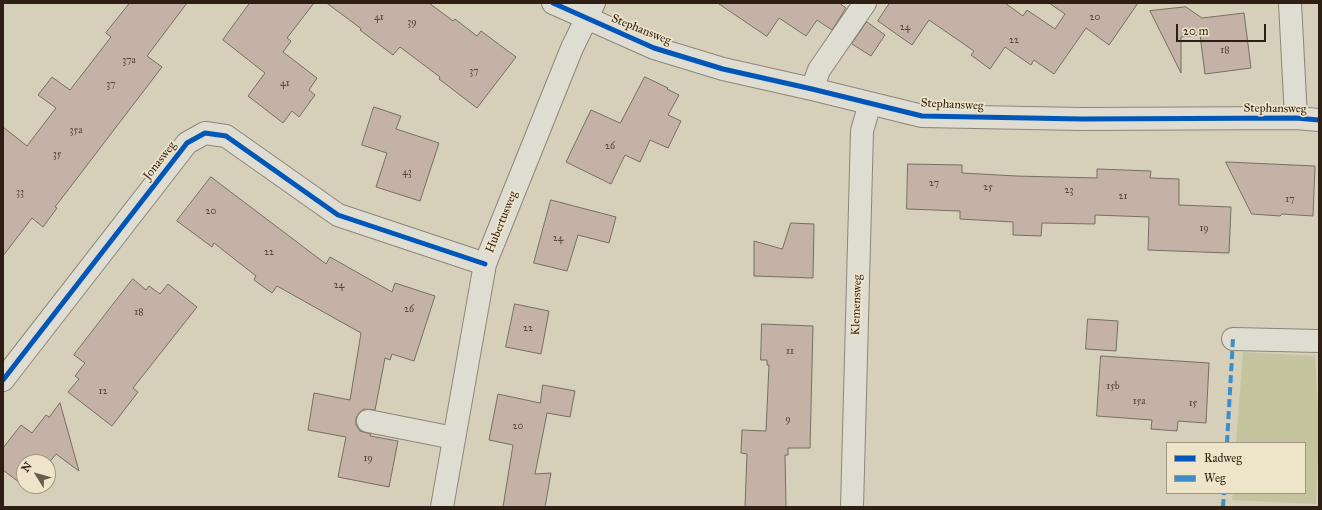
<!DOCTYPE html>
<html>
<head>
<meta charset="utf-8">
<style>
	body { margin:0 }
	#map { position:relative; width:1322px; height:510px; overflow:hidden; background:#d6cfb9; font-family:"IM FELL Great Primer",serif }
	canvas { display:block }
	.frame { position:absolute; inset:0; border:4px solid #2e1e13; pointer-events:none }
	.legend { position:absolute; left:1166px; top:442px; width:140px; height:52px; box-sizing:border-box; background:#ede4c9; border:1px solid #a19580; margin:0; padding:5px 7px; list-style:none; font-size:12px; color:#2e1e13 }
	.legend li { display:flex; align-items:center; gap:8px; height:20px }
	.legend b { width:20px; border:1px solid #a19580 }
	.north { position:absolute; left:16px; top:454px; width:40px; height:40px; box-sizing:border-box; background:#ede4c9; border:1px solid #a19580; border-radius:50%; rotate:307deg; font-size:11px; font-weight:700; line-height:16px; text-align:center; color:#2e1e13 }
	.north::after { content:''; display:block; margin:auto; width:14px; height:18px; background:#695c4d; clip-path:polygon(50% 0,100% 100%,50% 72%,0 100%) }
	.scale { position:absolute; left:1176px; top:24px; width:90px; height:18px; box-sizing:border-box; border:2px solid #2e1e13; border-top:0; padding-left:5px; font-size:12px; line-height:14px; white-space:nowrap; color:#2e1e13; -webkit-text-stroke:3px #ede4c9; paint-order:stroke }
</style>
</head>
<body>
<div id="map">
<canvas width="1322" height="510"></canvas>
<div class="frame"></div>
<ul class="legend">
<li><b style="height:5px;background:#0057b8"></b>Radweg</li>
<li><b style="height:5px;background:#3c8dc8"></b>Weg</li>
</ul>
<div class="north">N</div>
<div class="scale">20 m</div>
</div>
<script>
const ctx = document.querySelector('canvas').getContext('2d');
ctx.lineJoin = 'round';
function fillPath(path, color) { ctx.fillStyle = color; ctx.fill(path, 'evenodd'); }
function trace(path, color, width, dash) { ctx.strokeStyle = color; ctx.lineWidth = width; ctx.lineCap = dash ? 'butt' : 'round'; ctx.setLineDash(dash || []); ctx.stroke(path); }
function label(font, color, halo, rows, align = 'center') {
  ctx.font = font + ' "IM FELL Great Primer",serif'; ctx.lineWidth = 3.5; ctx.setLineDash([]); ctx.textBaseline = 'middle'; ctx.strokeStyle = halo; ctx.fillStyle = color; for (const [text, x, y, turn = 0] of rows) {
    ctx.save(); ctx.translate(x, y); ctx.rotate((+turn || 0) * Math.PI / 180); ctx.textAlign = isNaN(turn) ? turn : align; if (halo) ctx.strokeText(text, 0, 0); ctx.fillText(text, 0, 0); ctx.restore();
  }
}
const green = new Path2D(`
	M 1243,352 L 1315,356 L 1319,428 L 1316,504 L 1232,500 L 1233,493 L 1305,493 L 1305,443 L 1236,443 Z`);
const building = new Path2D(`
	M 130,3 L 187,3 L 147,56 L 162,67 L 55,207 L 57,208 L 43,227 L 32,218 L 3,256 L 3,127 L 27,146 L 56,108 L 38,95 L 52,77 L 70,90 L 111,37 L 106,33 Z
	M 250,3 L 314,3 L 287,38 L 291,41 L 283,52 L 317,78 L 309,90 L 315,95 L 299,117 L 292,111 L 283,123 L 248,96 L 265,73 L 223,40 Z
	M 327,3 L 429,3 L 453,21 L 455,19 L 477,36 L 481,31 L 516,57 L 477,108 L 439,79 L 440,77 L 400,47 L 393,55 L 360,30 L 361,29 Z
	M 718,3 L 839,3 L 846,8 L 832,30 L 817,20 L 806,36 L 779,18 L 767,36 Z
	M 890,3 L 1005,3 L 1023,16 L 1027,10 L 1055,29 L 1065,14 L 1049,3 L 1138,3 L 1109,45 L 1086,28 L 1054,74 L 1034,60 L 1031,65 L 1005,47 L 990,69 L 971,55 L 974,51 L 929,20 L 912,45 L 878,21 Z
	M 1186,7 L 1202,18 L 1244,13 L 1251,68 L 1205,74 L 1200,35 L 1181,37 L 1181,73 L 1150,11 Z
	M 867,22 L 885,35 L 871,56 L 852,44 Z
	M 645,77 L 668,88 L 667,89 L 679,95 L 668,115 L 681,121 L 668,148 L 650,140 L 640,162 L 625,155 L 611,184 L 566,162 L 591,110 L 620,123 Z
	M 374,107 L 401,116 L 396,129 L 439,143 L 420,201 L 376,187 L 387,153 L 362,145 Z
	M 1226,162 L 1315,166 L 1313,216 L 1282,214 L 1280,216 L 1252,214 Z
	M 908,164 L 962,165 L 962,173 L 1016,176 L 1097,178 L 1097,169 L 1151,171 L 1150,178 L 1179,179 L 1179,205 L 1231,207 L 1229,253 L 1148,250 L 1149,217 L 1095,215 L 1095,224 L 1042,223 L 1041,236 L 1013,235 L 1013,222 L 960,219 L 960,211 L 907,209 Z
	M 211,177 L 326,264 L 330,257 L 392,292 L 395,283 L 435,296 L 414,361 L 392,354 L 390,360 L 385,358 L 375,410 L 364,409 L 359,413 L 356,418 L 356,425 L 360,431 L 371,434 L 370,436 L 398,441 L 389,487 L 338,477 L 346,437 L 308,430 L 314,393 L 350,400 L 361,333 L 277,286 L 272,293 L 254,280 L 256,276 L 214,243 L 212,247 L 177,221 Z
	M 551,200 L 616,217 L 609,243 L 578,235 L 567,271 L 534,263 Z
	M 791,223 L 814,224 L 813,278 L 754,276 L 754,241 L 782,249 Z
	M 133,279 L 146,290 L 149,286 L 160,294 L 168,284 L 197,307 L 133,388 L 138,392 L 112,426 L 68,392 L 79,379 L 75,376 L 85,363 L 74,355 Z
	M 515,304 L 549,311 L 541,354 L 506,347 Z
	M 1088,319 L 1118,321 L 1116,351 L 1086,349 Z
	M 762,324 L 813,326 L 810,448 L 788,448 L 788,455 L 785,455 L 786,507 L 745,507 L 747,454 L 741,453 L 742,430 L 766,431 L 769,365 L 767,365 L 767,360 L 761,360 Z
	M 1101,356 L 1209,363 L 1206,423 L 1178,421 L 1177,431 L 1151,429 L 1152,420 L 1097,416 Z
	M 543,385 L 575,391 L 570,417 L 547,413 L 535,474 L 551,473 L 545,507 L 503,507 L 513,445 L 489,440 L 498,394 L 540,403 Z
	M 60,403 L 79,471 L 56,454 L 48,464 L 48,462 L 24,462 L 24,486 L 31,486 L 28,489 L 3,470 L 3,448 L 21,425 L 32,433 L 46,415 L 49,417 Z`);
const minor = new Path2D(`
	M 553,3 L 654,48 L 723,69 L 812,89 L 922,116 L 1082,119 L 1296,118 L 1319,120
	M 1290,3 L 1296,118
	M 812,89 L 819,70 L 865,3
	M 1233,339 L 1319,341
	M 3,380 L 187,143 L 205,133 L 226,136 L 338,215 L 485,264
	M 368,421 L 454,438
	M 442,507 L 485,264 L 572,48 L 594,3
	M 852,507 L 862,131 L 870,103`);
const quiet = new Path2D(`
	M 1227,443 L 1233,339
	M 1223,507 L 1224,493`);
const cycleway = new Path2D(`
	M 553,3 L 654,48 L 723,69 L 812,89 L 922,116 L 1082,119 L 1296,118 L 1319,120
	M 3,380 L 187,143 L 205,133 L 226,136 L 338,215 L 485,264`);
const numberNames = [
	["41",379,18],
	["20",1095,18],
	["39",412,23],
	["24",905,28],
	["22",1014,41],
	["18",1225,51],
	["37a",129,61],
	["37",474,72],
	["41",285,84],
	["37",111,85],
	["35a",76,131],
	["26",610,147],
	["35",57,155],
	["43",407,173],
	["27",934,184],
	["25",988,188],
	["23",1069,191],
	["33",20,193],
	["21",1123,197],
	["17",1290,200],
	["20",211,212],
	["19",1204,229],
	["24",558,239],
	["22",269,253],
	["24",339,286],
	["26",409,310],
	["18",139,313],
	["22",528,329],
	["11",790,352],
	["15b",1113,387],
	["12",103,392],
	["15a",1139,402],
	["15",1193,404],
	["9",788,420],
	["20",518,427],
	["19",368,459]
];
const streetNames = [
	["Stephansweg",641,30,22],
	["Stephansweg",952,105,3],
	["Stephansweg",1275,109,1],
	["Jonasweg",160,161,-52],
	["Hubertusweg",502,222,-68],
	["Klemensweg",857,305,-88]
];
fillPath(green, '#c4c59e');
fillPath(building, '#c4b2a6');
trace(building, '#756f63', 1);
trace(minor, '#8c8679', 24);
trace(minor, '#dfdcd1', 22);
trace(quiet, '#3c8dc8', 4, [8, 4]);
trace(cycleway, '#0057b8', 5);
label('10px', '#544338', null, numberNames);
label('12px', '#2e1e13', '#ede4c9', streetNames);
</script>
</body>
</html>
